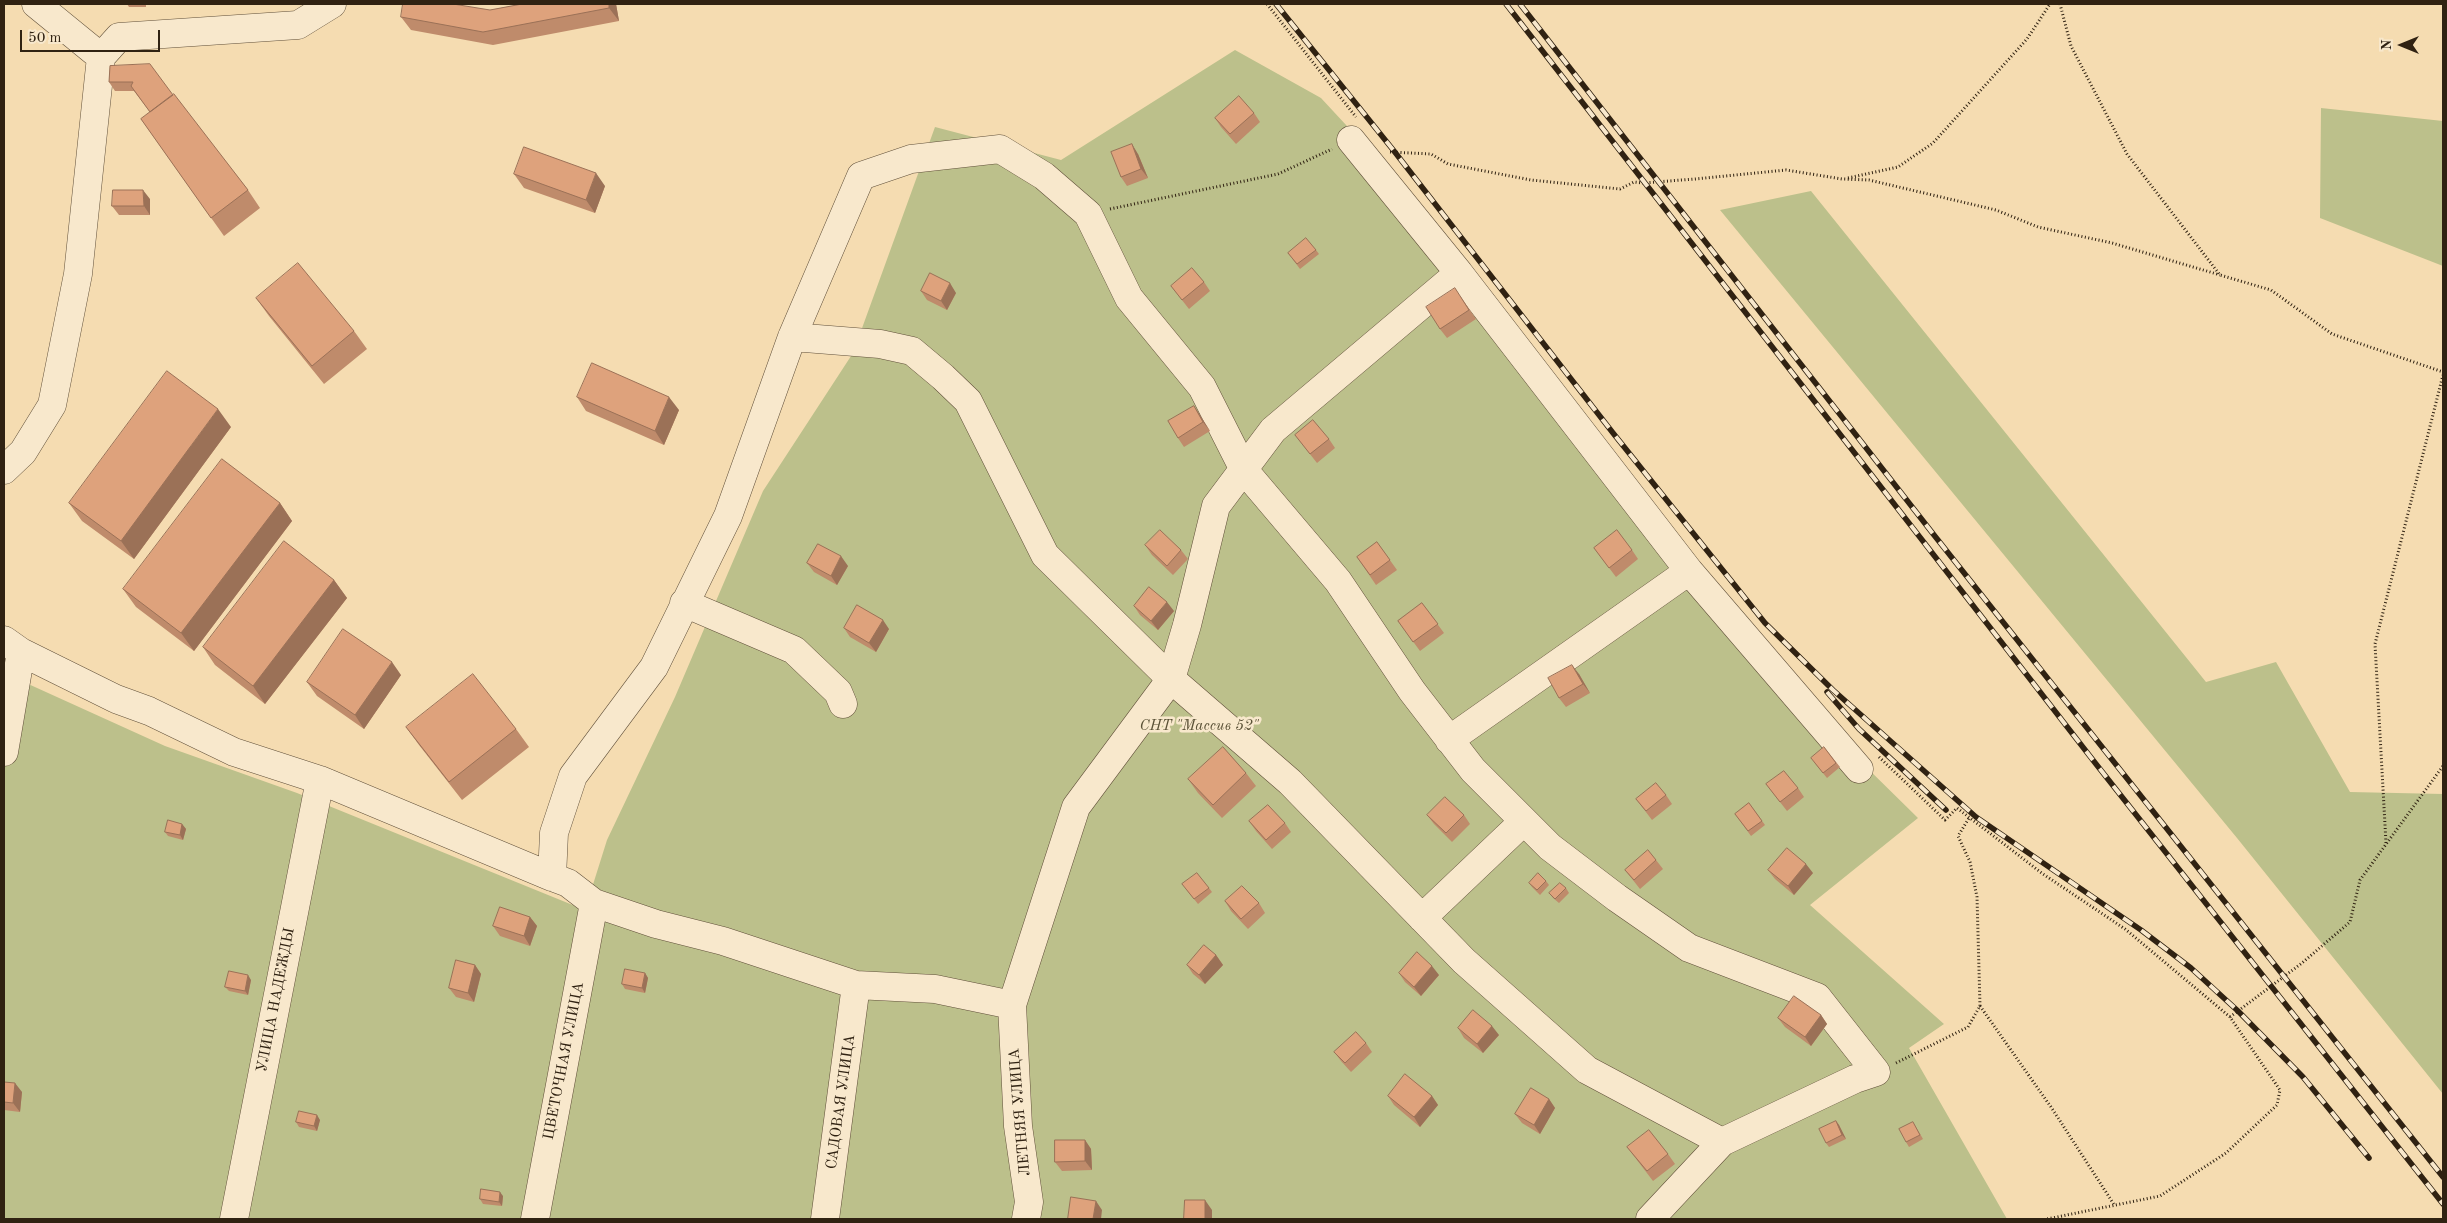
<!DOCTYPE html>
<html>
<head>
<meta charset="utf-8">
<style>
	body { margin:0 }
	#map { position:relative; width:2447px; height:1223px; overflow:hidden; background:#f5dcb1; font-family:"Old Standard TT",serif }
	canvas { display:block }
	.frame { position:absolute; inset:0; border:5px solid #302212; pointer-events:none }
	.north { position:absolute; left:2377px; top:20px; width:50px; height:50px; -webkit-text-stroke:4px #f8e8cc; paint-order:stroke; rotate:270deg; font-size:14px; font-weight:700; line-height:20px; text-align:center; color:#302212 }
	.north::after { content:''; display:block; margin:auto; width:18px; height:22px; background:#302212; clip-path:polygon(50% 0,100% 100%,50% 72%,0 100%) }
	.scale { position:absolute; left:20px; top:30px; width:140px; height:22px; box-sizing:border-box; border:2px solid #302212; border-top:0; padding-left:6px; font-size:15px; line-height:18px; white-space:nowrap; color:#302212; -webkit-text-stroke:4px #f8e8cc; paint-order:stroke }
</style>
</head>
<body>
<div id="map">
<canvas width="2447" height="1223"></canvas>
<div class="frame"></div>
<div class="north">N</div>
<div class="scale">50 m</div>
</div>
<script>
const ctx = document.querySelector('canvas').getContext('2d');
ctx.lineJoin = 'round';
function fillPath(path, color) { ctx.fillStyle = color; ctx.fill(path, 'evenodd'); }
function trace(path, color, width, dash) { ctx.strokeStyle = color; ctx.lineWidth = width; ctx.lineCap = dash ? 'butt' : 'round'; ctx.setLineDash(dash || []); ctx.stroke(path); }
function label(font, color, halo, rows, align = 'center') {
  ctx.font = font + ' "Old Standard TT",serif'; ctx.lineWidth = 5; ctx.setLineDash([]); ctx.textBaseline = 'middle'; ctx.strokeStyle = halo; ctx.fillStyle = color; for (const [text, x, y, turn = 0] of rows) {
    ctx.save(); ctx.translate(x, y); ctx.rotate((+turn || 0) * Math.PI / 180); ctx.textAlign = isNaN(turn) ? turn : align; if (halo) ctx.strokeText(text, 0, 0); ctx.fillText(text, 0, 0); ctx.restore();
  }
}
const green = new Path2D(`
	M 1235,50 L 1321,98 L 1359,139 L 1858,759 L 1918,818 L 1810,905 L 1944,1024 L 1909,1048 L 2007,1219 L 4,1219 L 4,673 L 165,746 L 297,793 L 585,910 L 607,840 L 675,697 L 763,491 L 853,353 L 935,127 L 1061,160 Z
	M 2321,108 L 2443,121 L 2443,266 L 2320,218 Z
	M 1811,191 L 2206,682 L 2276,662 L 2350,792 L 2443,794 L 2443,1094 L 2237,838 L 1720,210 Z`);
const path = new Path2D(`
	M 1267,4 L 1356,117
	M 2060,4 L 2071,46 L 2127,154 L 2220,275 L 2271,290 L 2332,334 L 2443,372
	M 1390,152 L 1431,154 L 1448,164 L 1531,180 L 1620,189 L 1634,182 L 1643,183 L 1695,179 L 1786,170 L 1842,179 L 1869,180 L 1996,210 L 2038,227 L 2112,243 L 2220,275
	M 1848,178 L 1898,167 L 1933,143 L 2027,39 L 2050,4
	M 1110,209 L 1278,174 L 1332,149
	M 1879,757 L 1945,820 L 1957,808 L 2043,874 L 2125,929 L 2230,1017 L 2280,1090 L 2277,1105 L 2226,1153 L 2160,1196 L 2047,1219
	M 2386,843 L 2375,644 L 2443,375
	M 1980,1006 L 2051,1107 L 2115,1206
	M 2230,1017 L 2302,963 L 2350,922 L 2360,880 L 2443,766
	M 1896,1063 L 1968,1027 L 1980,1006 L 1977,897 L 1970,862 L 1958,836 L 1969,818`);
const minor = new Path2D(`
	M 36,4 L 101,57
	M 1351,140 L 1459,273 L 1689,571
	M 792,337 L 880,344 L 912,351 L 943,377 L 968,401 L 1045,555 L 1171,679 L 1187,625 L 1216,506 L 1273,430 L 1459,273
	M 4,470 L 23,452 L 52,405 L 78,274 L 101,57 L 119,37 L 298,25 L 332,4
	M 684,603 L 794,650 L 838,692 L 843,704
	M 4,640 L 21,652 L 116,699 L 149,711 L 234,752 L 320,780 L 552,877 L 568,883 L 594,903 L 656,924 L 723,941 L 856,985 L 935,989 L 1012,1005
	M 1449,740 L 1689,571 L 1859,769
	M 4,752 L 21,652
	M 552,877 L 554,833 L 573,776 L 654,667 L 728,516 L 792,337 L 861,176 L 911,159 L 1000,149 L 1044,176 L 1088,214 L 1129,298 L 1202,387 L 1244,470 L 1338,581 L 1412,691 L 1473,770 L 1550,847 L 1617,898 L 1689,948 L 1817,997 L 1876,1072 L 1855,1079 L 1722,1142 L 1587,1070 L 1464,961 L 1290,782 L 1171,679 L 1076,807 L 1012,1005 L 1018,1126 L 1029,1202 L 1026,1219
	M 1422,918 L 1524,821
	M 234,1219 L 320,780
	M 535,1219 L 594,903
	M 825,1219 L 856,985
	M 1650,1219 L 1722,1142`);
const rail = new Path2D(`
	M 1276,4 L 1394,151 L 1613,433 L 1765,623 L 1833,690 L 1976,817 L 2141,930 L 2191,968 L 2238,1011 L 2303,1077 L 2369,1158
	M 1506,4 L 2096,764 L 2443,1204
	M 1520,4 L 1934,535 L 2443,1177
	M 1827,692 L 1859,729 L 1946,810`);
const wall = new Path2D(`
	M 127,4 L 146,4 L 146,7 L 129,7 Z
	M 522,4 L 616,4 L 619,21 L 493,45 L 411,30 L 401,17 L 490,10 Z
	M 110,66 L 173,95 L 248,190 L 260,208 L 224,236 L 141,119 L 150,112 L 134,91 L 115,91 L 109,82 Z
	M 1254,113 L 1260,122 L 1236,144 L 1221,127 L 1215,118 Z
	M 1138,154 L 1148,178 L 1127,186 L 1121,177 Z
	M 514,174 L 605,186 L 595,213 L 524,188 Z
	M 150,199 L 150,215 L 119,215 L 112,206 Z
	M 1316,250 L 1319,254 L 1300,269 L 1288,253 Z
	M 1204,282 L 1210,291 L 1189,309 L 1171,286 Z
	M 921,291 L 956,293 L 947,310 L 927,300 Z
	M 1461,297 L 1476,319 L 1447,338 L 1440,329 Z
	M 256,298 L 354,331 L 367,349 L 324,384 L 269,316 Z
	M 577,397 L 679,410 L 664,445 L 586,411 Z
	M 1194,406 L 1210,431 L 1184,447 L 1178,438 Z
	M 231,427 L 134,559 L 82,521 L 69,503 Z
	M 1295,435 L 1329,439 L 1335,448 L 1317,463 Z
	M 280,503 L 292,521 L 194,651 L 136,607 L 123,589 Z
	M 1377,542 L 1397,570 L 1376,585 L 1357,557 Z
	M 1145,545 L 1181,550 L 1188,559 L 1173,575 L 1152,555 Z
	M 1594,548 L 1632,550 L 1638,559 L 1616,577 Z
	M 807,563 L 848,566 L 837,585 L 814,572 Z
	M 334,580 L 347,598 L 265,704 L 215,665 L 203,647 Z
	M 1422,603 L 1444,633 L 1420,651 L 1398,621 Z
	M 1134,606 L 1174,611 L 1158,630 L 1140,615 Z
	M 844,628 L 889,629 L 876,652 L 850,637 Z
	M 1579,674 L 1590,693 L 1566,707 L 1559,698 Z
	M 401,675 L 364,729 L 317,696 L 307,682 Z
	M 406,727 L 516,729 L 529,747 L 462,800 L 419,745 Z
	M 1824,747 L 1840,767 L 1827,778 L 1814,762 Z
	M 1246,773 L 1256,786 L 1222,818 L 1198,793 L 1188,779 Z
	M 1766,784 L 1798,788 L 1804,797 L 1787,811 Z
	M 1666,795 L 1672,804 L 1652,820 L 1636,799 Z
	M 1749,803 L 1765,825 L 1751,836 L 1735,814 Z
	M 1427,815 L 1464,815 L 1470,824 L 1452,842 L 1434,824 Z
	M 1249,821 L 1285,823 L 1291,832 L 1272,849 L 1256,831 Z
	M 182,824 L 186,829 L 183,840 L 168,836 L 165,832 Z
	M 1656,860 L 1663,869 L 1640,889 L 1625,870 Z
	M 1768,870 L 1813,873 L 1794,895 L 1775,879 Z
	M 1546,881 L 1549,885 L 1540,895 L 1532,887 L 1529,883 Z
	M 1209,888 L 1212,892 L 1198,904 L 1186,889 Z
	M 1566,888 L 1569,893 L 1559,903 L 1553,898 L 1549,893 Z
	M 1225,901 L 1259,903 L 1265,913 L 1248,929 L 1231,911 Z
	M 530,917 L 537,926 L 530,946 L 500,936 L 493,926 Z
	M 1216,955 L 1223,965 L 1205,984 L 1193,974 L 1187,965 Z
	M 475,965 L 481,974 L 474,1002 L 456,997 L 449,988 Z
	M 645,973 L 648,978 L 645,993 L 625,989 L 622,984 Z
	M 1399,973 L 1439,975 L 1421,996 L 1405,982 Z
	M 251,980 L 248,995 L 229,991 L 225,987 Z
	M 1821,1015 L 1827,1024 L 1811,1046 L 1785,1027 L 1778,1018 Z
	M 1458,1028 L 1499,1035 L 1483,1053 L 1464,1038 Z
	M 1366,1043 L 1372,1052 L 1351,1072 L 1341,1061 L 1334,1052 Z
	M 4,1082 L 22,1092 L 20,1112 L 4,1110 Z
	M 1388,1096 L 1432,1096 L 1438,1105 L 1420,1127 L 1394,1105 Z
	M 1549,1099 L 1555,1108 L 1540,1134 L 1522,1123 L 1515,1114 Z
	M 320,1120 L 317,1131 L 299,1127 L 296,1122 Z
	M 1836,1121 L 1839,1125 L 1846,1139 L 1829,1147 L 1826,1143 Z
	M 1913,1122 L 1923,1139 L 1909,1147 L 1906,1142 Z
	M 1085,1140 L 1091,1149 L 1092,1170 L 1062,1171 L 1055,1162 Z
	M 1627,1147 L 1668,1154 L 1675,1164 L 1653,1181 Z
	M 503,1196 L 502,1206 L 483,1204 L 480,1199 Z`);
const shadedWall = new Path2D(`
	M 609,4 L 616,4 L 619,21 L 609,8 Z
	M 1132,144 L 1138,154 L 1148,178 L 1141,169 Z
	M 596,173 L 605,186 L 595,213 L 586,200 Z
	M 143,190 L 150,199 L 150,215 L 144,206 Z
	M 950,283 L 956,293 L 947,310 L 941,301 Z
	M 669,397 L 679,410 L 664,445 L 655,431 Z
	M 1194,406 L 1200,415 L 1210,431 L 1203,422 Z
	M 218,409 L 231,427 L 134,559 L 121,541 Z
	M 280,503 L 292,521 L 194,651 L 181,633 Z
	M 841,556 L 848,566 L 837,585 L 831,576 Z
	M 334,580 L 347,598 L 265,704 L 253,686 Z
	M 1167,602 L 1174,611 L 1158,630 L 1151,621 Z
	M 883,620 L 889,629 L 876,652 L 869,643 Z
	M 392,662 L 401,675 L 364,729 L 355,715 Z
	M 1572,665 L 1579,674 L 1590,693 L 1583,684 Z
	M 182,824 L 186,829 L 183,840 L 180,835 Z
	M 1806,864 L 1813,873 L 1794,895 L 1788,886 Z
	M 530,917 L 537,926 L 530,946 L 524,936 Z
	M 1216,955 L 1223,965 L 1205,984 L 1199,975 Z
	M 475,965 L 481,974 L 474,1002 L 468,993 Z
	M 1432,966 L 1439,975 L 1421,996 L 1414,987 Z
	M 645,973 L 648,978 L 645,993 L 642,988 Z
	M 248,975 L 251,980 L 248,995 L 245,991 Z
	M 1821,1015 L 1827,1024 L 1811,1046 L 1805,1037 Z
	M 1492,1026 L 1499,1035 L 1483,1053 L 1477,1044 Z
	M 15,1083 L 22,1092 L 20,1112 L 13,1103 Z
	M 1432,1096 L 1438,1105 L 1420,1127 L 1414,1117 Z
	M 1549,1099 L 1555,1108 L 1540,1134 L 1534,1125 Z
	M 317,1115 L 320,1120 L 317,1131 L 314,1126 Z
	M 1836,1121 L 1839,1125 L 1846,1139 L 1842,1135 Z
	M 1085,1140 L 1091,1149 L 1092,1170 L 1085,1161 Z
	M 500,1192 L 503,1196 L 502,1206 L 499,1202 Z
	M 1205,1200 L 1212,1210 L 1212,1219 L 1205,1219 Z
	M 1096,1201 L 1102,1210 L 1101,1219 L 1093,1219 Z`);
const building = new Path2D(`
	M 403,4 L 453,4 L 490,10 L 522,4 L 609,4 L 609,8 L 483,32 L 401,17 Z
	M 150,64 L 173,95 L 150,112 L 131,86 L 133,82 L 109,82 L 110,66 Z
	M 174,94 L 248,190 L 211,218 L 141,119 Z
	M 1239,96 L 1254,113 L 1230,134 L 1215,118 Z
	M 1132,144 L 1141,169 L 1121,177 L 1111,152 Z
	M 524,147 L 596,173 L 586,200 L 514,174 Z
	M 113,190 L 143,190 L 144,206 L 112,206 Z
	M 1306,238 L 1316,250 L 1297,264 L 1288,253 Z
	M 298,263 L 354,331 L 312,366 L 256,298 Z
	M 1192,268 L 1204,282 L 1182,300 L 1171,286 Z
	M 930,273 L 950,283 L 941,301 L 921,291 Z
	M 1455,288 L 1469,310 L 1440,329 L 1426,307 Z
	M 592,363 L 669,397 L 655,431 L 577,397 Z
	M 167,371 L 218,409 L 121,541 L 69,503 Z
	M 1194,406 L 1203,422 L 1178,438 L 1168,421 Z
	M 1313,420 L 1329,439 L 1310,454 L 1295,435 Z
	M 222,459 L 280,503 L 181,633 L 123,589 Z
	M 1160,530 L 1181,550 L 1167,566 L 1145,545 Z
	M 1617,530 L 1632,550 L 1609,568 L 1594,548 Z
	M 284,541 L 334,580 L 253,686 L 203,647 Z
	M 1377,542 L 1390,560 L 1370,575 L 1357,557 Z
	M 818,544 L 841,556 L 831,576 L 807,563 Z
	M 1149,587 L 1167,602 L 1151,621 L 1134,606 Z
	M 1422,603 L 1438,624 L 1413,642 L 1398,621 Z
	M 857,605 L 883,620 L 869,643 L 844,628 Z
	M 343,629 L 392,662 L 355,715 L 307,682 Z
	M 1572,665 L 1583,684 L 1559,698 L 1548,678 Z
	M 473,674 L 516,729 L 449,782 L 406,727 Z
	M 1223,747 L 1246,773 L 1213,805 L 1188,779 Z
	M 1824,747 L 1836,763 L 1823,773 L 1811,758 Z
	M 1784,771 L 1798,788 L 1780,802 L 1766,784 Z
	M 1656,783 L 1666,795 L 1646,811 L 1636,799 Z
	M 1445,797 L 1464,815 L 1446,833 L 1427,815 Z
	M 1749,803 L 1762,821 L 1748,831 L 1735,814 Z
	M 1268,805 L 1285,823 L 1266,840 L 1249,821 Z
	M 168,820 L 182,824 L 180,835 L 165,832 Z
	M 1787,848 L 1806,864 L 1788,886 L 1768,870 Z
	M 1648,850 L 1656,860 L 1634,880 L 1625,870 Z
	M 1197,873 L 1209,888 L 1194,899 L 1182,884 Z
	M 1538,873 L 1546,881 L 1537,890 L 1529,883 Z
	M 1560,883 L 1566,888 L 1555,899 L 1549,893 Z
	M 1242,886 L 1259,903 L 1241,919 L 1225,901 Z
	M 500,907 L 530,917 L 524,936 L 493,926 Z
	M 1204,945 L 1216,955 L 1199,975 L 1187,965 Z
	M 1417,952 L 1432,966 L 1414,987 L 1399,973 Z
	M 456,960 L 475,965 L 468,993 L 449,988 Z
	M 625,969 L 645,973 L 642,988 L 622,984 Z
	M 229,971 L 248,975 L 245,991 L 225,987 Z
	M 1794,996 L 1821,1015 L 1805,1037 L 1778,1018 Z
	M 1473,1010 L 1492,1026 L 1477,1044 L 1458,1028 Z
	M 1356,1032 L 1366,1043 L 1345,1063 L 1334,1052 Z
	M 1405,1074 L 1432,1096 L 1414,1117 L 1388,1096 Z
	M 4,1082 L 15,1083 L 13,1103 L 4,1102 Z
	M 1531,1088 L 1549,1099 L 1534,1125 L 1515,1114 Z
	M 299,1111 L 317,1115 L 314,1126 L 296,1122 Z
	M 1836,1121 L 1842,1135 L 1826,1143 L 1819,1129 Z
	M 1913,1122 L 1920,1135 L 1906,1142 L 1899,1129 Z
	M 1649,1130 L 1668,1154 L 1647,1171 L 1627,1147 Z
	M 1055,1140 L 1085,1140 L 1085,1161 L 1055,1162 Z
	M 481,1189 L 500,1192 L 499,1202 L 480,1199 Z
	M 1071,1197 L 1096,1201 L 1093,1219 L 1068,1219 Z
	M 1185,1200 L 1205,1200 L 1205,1219 L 1184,1219 Z`);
const parkNames = [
	["СНТ \"Массив 52\"",1199,726]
];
const streetNames = [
	["УЛИЦА НАДЕЖДЫ",276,1000,-79],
	["ЦВЕТОЧНАЯ УЛИЦА",564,1061,-79],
	["САДОВАЯ УЛИЦА",841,1102,-82],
	["ЛЕТНЯЯ УЛИЦА",1020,1112,-95]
];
fillPath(green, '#bcc08b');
trace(minor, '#61503a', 29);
trace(path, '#302212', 3, [1, 2.5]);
trace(minor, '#f8e8cc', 28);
trace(rail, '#302212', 5.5);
trace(rail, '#f8e8cc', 4, [11]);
fillPath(wall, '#bf8b6b');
fillPath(shadedWall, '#9b7157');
fillPath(building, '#dea27c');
trace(building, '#9b7157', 1);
label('italic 15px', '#5a5136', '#f8e8cc', parkNames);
label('15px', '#302212', '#f8e8cc', streetNames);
</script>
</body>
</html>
